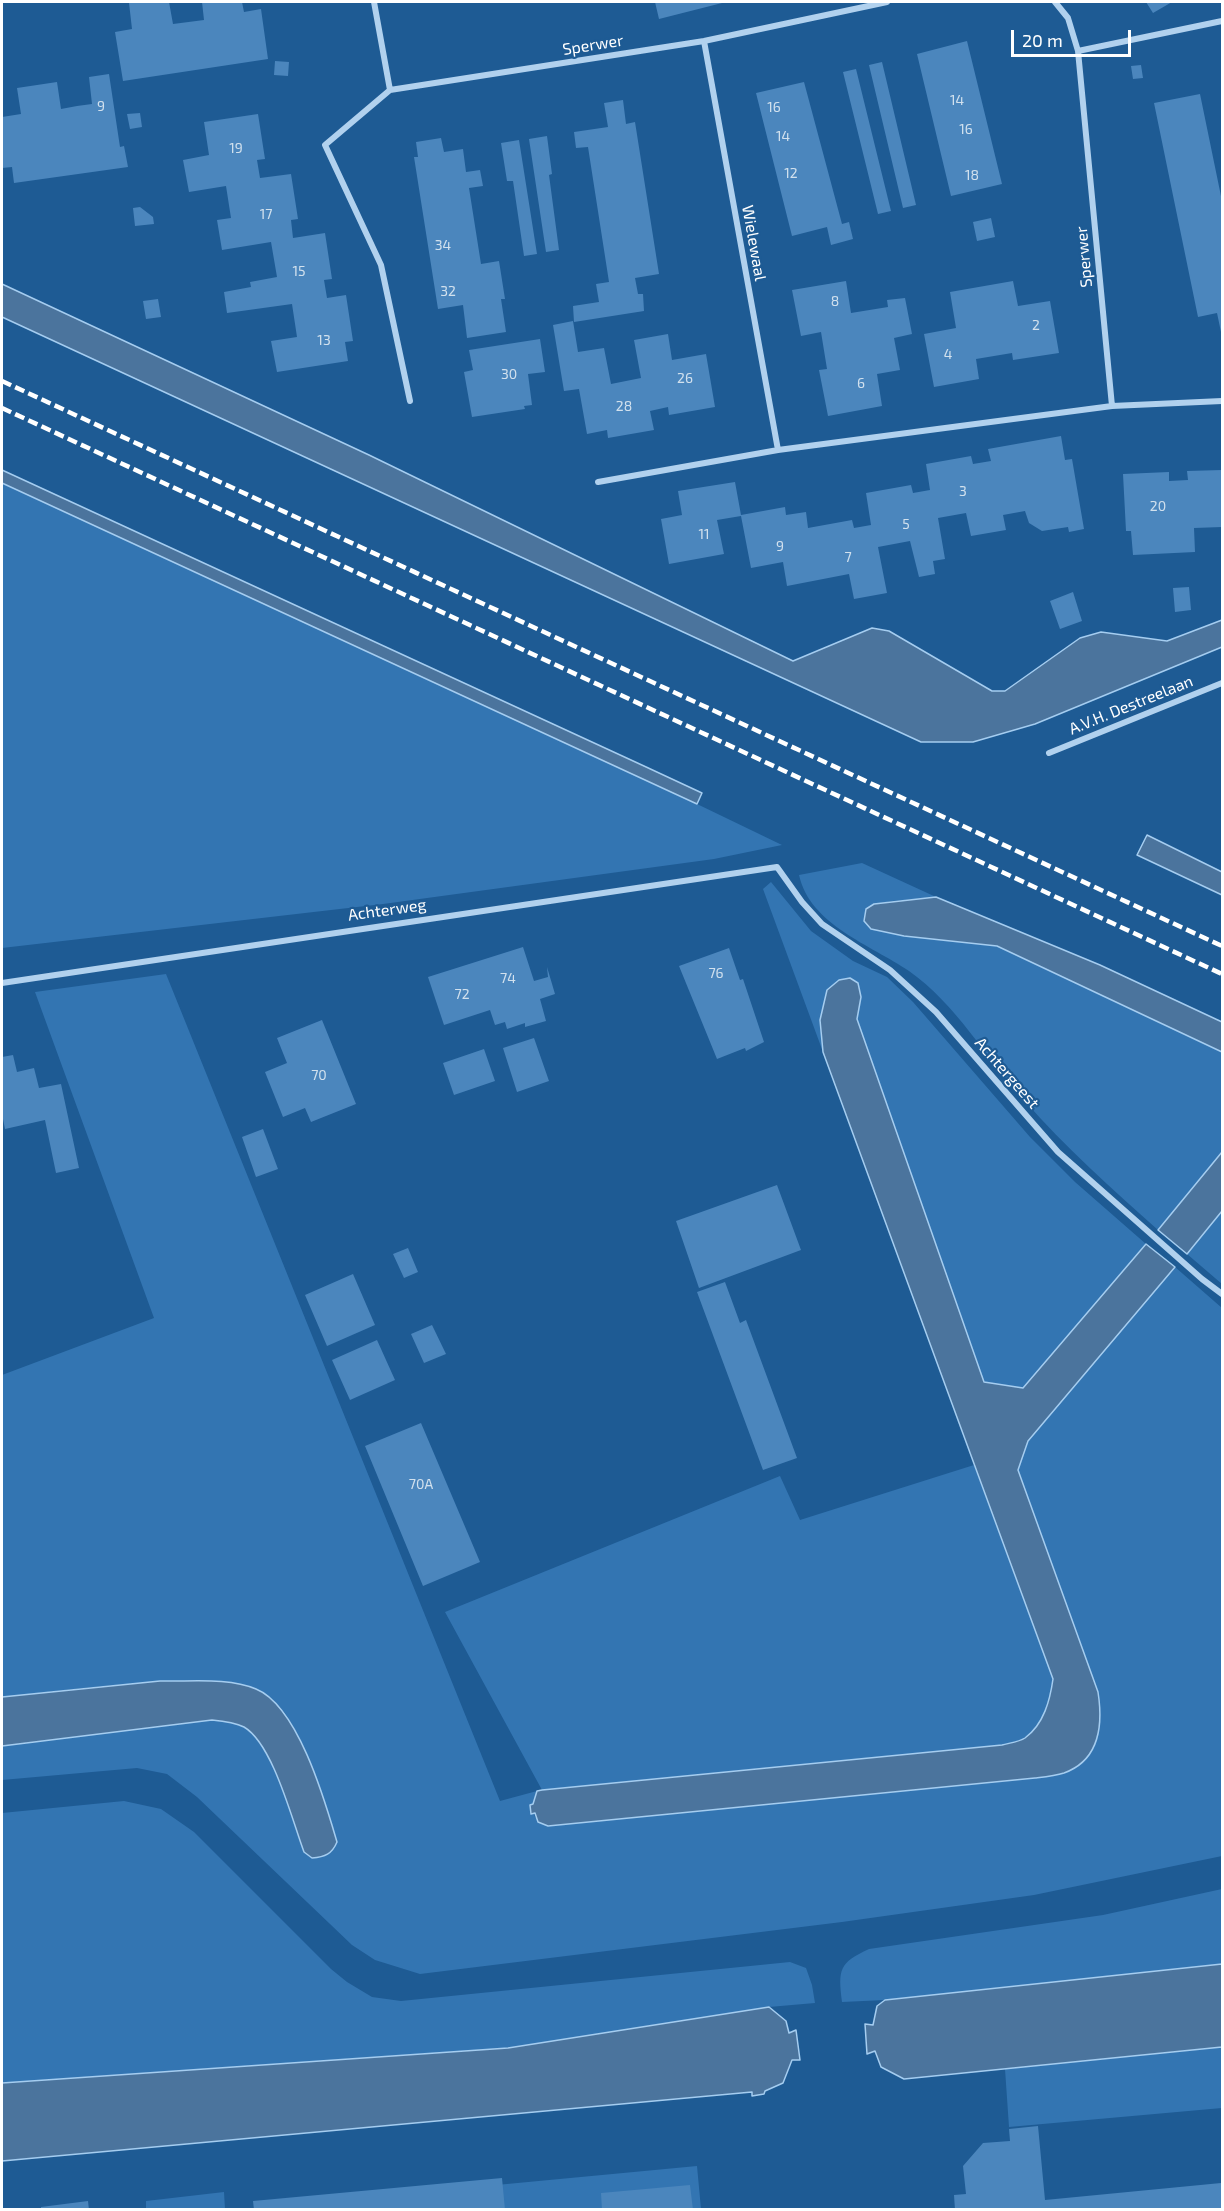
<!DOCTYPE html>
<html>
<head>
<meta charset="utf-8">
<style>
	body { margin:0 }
	#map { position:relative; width:1224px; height:2211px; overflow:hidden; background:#1e5b94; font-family:"Exo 2",sans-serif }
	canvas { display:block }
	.frame { position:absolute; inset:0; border:3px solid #fff; pointer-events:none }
	.scale { position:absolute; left:1011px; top:30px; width:120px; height:27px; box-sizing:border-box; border:3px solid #fff; border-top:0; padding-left:8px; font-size:18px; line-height:21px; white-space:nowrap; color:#fff; -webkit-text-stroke:4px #1e5b94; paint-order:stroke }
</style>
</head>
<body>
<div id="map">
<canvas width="1224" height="2211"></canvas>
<div class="frame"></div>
<div class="scale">20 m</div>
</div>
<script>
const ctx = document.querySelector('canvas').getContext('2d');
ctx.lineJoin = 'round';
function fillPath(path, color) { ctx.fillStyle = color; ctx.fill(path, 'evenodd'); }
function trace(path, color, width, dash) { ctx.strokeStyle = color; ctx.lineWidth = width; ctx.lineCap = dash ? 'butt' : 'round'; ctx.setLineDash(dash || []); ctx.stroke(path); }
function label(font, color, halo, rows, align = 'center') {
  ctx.font = font + ' "Exo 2",sans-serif'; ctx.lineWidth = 4.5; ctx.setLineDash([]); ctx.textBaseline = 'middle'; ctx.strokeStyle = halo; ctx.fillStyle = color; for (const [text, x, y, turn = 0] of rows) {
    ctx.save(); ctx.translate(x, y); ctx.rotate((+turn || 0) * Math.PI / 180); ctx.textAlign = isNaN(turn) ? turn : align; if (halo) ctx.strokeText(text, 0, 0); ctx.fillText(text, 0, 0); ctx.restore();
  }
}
const green = new Path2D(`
	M 2,483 L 697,804 L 782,845 L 714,859 L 383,904 L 2,948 Z
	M 862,863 L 936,897 C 914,901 883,898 866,909 L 904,936 L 997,946 L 1222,1052 L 1222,1152 L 1158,1230 C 1112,1189 1065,1147 1024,1100 C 986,1058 956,1004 909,971 C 871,945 810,925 799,875 Z
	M 771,882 L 811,931 L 853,961 L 887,977 L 913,1002 L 1030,1137 L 1075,1182 L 1146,1244 L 1023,1389 L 984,1382 L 857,1019 L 861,997 L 850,978 L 839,980 L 827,990 L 820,1020 L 823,1052 L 763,889 Z
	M 166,974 L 500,1801 L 537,1791 L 531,1813 L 534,1813 L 535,1817 L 548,1826 L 1035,1778 L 1065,1773 L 1098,1692 L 1018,1470 L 1028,1441 L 1175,1267 L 1222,1308 L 1222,1856 L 1034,1895 L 842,1922 L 420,1974 L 375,1960 L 352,1945 L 197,1797 L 167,1774 L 137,1768 L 2,1780 L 2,1746 L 212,1720 C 223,1721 234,1722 244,1727 C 273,1744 292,1820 304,1852 L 337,1842 C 326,1805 302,1723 272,1699 C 228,1664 59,1692 2,1697 L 2,1375 L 154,1318 L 35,992 Z
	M 1222,1211 L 1222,1284 L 1187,1254 Z
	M 974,1465 L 1053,1679 C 1050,1700 1044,1724 1025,1738 C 1019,1742 1009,1743 1002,1745 L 542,1790 L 445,1612 L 780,1476 L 800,1520 Z
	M 124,1801 L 161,1809 L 194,1832 L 331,1969 L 347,1982 L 372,1997 L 401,2001 L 790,1962 L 806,1968 L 812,1985 L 815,2003 L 769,2007 L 508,2048 L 2,2083 L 2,1813 Z
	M 1222,1889 L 1222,1964 L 885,2000 L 842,2002 C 838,1969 839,1963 869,1949 L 1103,1915 Z
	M 1222,2047 L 1222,2108 L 1009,2127 L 1005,2069 Z
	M 697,2166 L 701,2209 L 243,2210 L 243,2209 Z
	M 224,2192 L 225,2209 L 146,2209 L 146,2201 Z`);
const water = new Path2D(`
	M 2,284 L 369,455 L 793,661 L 872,628 L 889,631 L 992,691 L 1005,691 L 1080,638 L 1101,632 L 1167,641 L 1222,620 L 1222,647 L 1035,724 L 973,742 L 921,742 L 2,317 Z
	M 2,470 L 644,766 L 702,793 L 697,804 L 2,483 Z
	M 1147,835 L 1222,872 L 1222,895 L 1137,855 Z
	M 936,897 L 1100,965 L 1222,1022 L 1222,1052 L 997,946 L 904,936 L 871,929 L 864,921 L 866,909 L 874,904 Z
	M 850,978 L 858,983 L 861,997 L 857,1019 L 984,1382 L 1023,1388 L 1146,1244 L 1175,1267 L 1028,1441 L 1018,1470 L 1098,1692 C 1103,1724 1100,1760 1064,1773 C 1055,1776 1044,1777 1035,1778 L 548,1826 L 538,1822 L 535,1813 L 531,1814 L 530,1805 L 533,1804 L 537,1791 L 542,1790 L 1002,1745 C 1009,1743 1019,1742 1025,1738 C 1044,1724 1050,1700 1053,1679 L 823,1052 L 820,1020 L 827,990 L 839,980 Z
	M 1222,1152 L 1222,1211 L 1187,1254 L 1158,1230 Z
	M 160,1681 C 189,1682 228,1677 256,1689 C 298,1706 325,1801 337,1842 C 332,1854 325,1857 312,1858 L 304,1852 C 292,1820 273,1744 244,1727 C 234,1722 223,1721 212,1720 L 2,1746 L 2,1697 Z
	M 1222,1964 L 1222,2047 L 904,2079 L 881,2067 L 875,2051 L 867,2054 L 865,2024 L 873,2025 L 877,2006 L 885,2000 Z
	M 769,2007 L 786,2021 L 789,2033 L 796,2030 L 800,2060 L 792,2060 L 783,2083 L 765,2091 L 764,2094 L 752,2096 L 752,2092 L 2,2161 L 2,2083 L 508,2048 Z`);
const building = new Path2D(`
	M 169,2 L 173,24 L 204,20 L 202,2 L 242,2 L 244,12 L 261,9 L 268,59 L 123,81 L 115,32 L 132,29 L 129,3 Z
	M 655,2 L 726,2 L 659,19 Z
	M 1146,2 L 1172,2 L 1153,13 Z
	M 967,41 L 1002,184 L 951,196 L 917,54 Z
	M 275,61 L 289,62 L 288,76 L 274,75 Z
	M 882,62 L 916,205 L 903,208 L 869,65 Z
	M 1141,65 L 1143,78 L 1133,79 L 1131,66 Z
	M 856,69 L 891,211 L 878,214 L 843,72 Z
	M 109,74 L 120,147 L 124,146 L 128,167 L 14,183 L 12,167 L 2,168 L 2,117 L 21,114 L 17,88 L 57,82 L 61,109 L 77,106 L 92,104 L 89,77 Z
	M 804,82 L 842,224 L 849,222 L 853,239 L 831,245 L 827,227 L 792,236 L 756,93 Z
	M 1200,94 L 1222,201 L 1221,332 L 1217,313 L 1198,317 L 1154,103 Z
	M 623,100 L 626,124 L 635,122 L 659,274 L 635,278 L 638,294 L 643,294 L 644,311 L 574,322 L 573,306 L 599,302 L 596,284 L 609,282 L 588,147 L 576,148 L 574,132 L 608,127 L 604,103 Z
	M 140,113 L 142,127 L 130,129 L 127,114 Z
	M 258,114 L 265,159 L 257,160 L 260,178 L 291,174 L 298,219 L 291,220 L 293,238 L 325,233 L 332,279 L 324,280 L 327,298 L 346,295 L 353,341 L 345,342 L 348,361 L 277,372 L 271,341 L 297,337 L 292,304 L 227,313 L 224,292 L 251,287 L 250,282 L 277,277 L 271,242 L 222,250 L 217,220 L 231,218 L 226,186 L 189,192 L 183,160 L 209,155 L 204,122 Z
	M 547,136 L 552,174 L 549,175 L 559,250 L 546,252 L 529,139 Z
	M 441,138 L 444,152 L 463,149 L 466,172 L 480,170 L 483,186 L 469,188 L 481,264 L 499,261 L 505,299 L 501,299 L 506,332 L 467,338 L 463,305 L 438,309 L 414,157 L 418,157 L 416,142 Z
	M 519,140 L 537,254 L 524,256 L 513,181 L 507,181 L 501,143 Z
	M 140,207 L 153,217 L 154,224 L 135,226 L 133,208 Z
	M 991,218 L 995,237 L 977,241 L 973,222 Z
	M 846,281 L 851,313 L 888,307 L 887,300 L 905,298 L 912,334 L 894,338 L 900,370 L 877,374 L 882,406 L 828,416 L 819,370 L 827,369 L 821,332 L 801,336 L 792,290 Z
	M 1013,281 L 1018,306 L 1050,301 L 1059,353 L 1013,360 L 1012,353 L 976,359 L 979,379 L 934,387 L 924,334 L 956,328 L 950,292 Z
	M 158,299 L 161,317 L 146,319 L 143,301 Z
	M 573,321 L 578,352 L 604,348 L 611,384 L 641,378 L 634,340 L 668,334 L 672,360 L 706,354 L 715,407 L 669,415 L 668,407 L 650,411 L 654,430 L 608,438 L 607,430 L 587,434 L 579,389 L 564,391 L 553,325 Z
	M 540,339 L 545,372 L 528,374 L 532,405 L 524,406 L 525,409 L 472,417 L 464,372 L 473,370 L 469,350 Z
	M 1061,436 L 1065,460 L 1072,459 L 1084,529 L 1069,532 L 1068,527 L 1042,531 L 1029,523 L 1025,511 L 1003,515 L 1006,530 L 971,536 L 966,513 L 938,518 L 945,559 L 933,561 L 935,574 L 919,577 L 910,541 L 878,547 L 887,593 L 854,599 L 849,574 L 787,586 L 783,562 L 751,568 L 741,516 L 717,520 L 724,554 L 669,564 L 661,519 L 682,515 L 678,491 L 735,482 L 741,515 L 785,507 L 786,515 L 806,512 L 808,528 L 852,520 L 854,528 L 871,525 L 866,493 L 911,485 L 913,493 L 930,490 L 926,464 L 971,456 L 973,464 L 991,461 L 988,449 Z
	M 1222,470 L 1222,527 L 1194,528 L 1195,552 L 1133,555 L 1131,531 L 1126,531 L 1123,474 L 1169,472 L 1169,481 L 1188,480 L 1187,471 Z
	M 1189,587 L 1191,610 L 1175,612 L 1173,588 Z
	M 1073,592 L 1082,621 L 1060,629 L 1050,601 Z
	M 523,947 L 534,981 L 548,977 L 547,967 L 555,994 L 540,999 L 546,1021 L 525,1027 L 525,1023 L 507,1029 L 505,1022 L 495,1025 L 490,1010 L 444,1025 L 428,977 Z
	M 729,948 L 740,980 L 743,979 L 764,1042 L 746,1051 L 745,1048 L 717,1059 L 679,966 Z
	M 322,1020 L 356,1104 L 311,1122 L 305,1108 L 283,1117 L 265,1072 L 287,1063 L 277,1038 Z
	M 534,1038 L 549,1081 L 517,1092 L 503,1048 Z
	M 484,1049 L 495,1081 L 454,1095 L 443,1063 Z
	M 13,1055 L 17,1072 L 34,1068 L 39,1088 L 61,1084 L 79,1168 L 56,1173 L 45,1120 L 5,1129 L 2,1114 L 2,1057 Z
	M 263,1129 L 278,1169 L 256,1177 L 242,1137 Z
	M 777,1185 L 801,1250 L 699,1288 L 676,1221 Z
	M 408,1248 L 418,1272 L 404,1278 L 393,1254 Z
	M 353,1274 L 375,1325 L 327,1346 L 305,1295 Z
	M 725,1282 L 740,1323 L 746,1320 L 797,1458 L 763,1470 L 697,1292 Z
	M 432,1325 L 446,1354 L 424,1363 L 411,1334 Z
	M 377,1340 L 395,1380 L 350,1400 L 332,1360 Z
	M 421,1423 L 480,1562 L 423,1586 L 365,1446 Z
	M 1038,2126 L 1045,2200 L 1221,2183 L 1222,2210 L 955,2210 L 954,2195 L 966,2194 L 963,2166 L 983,2143 L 1010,2141 L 1009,2129 Z
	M 502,2178 L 505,2210 L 254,2210 L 253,2201 Z
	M 690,2185 L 693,2210 L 602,2210 L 601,2193 Z
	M 88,2201 L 89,2210 L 41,2210 L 41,2207 Z`);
const street = new Path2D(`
	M 374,2 L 390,90 L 704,41 L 887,2
	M 1055,2 L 1068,18 L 1078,51 L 1112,406 L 1222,401
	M 704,41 L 778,450
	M 1078,51 L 1222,21
	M 390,90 L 325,145 L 381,265 L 410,401
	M 598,482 L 778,450 L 1112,406
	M 1049,753 L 1222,683
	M 2,983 L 777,867 L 802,902 L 822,924 L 890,970 L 936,1012 L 1058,1152 L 1202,1279 L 1222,1294`);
const rail = new Path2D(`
	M 2,381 L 1222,946
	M 2,408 L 1222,974`);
const numberNames = [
	["14",957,100],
	["9",101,106],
	["16",774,107],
	["16",966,129],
	["14",783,136],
	["19",236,148],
	["12",791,173],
	["18",972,175],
	["17",266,214],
	["34",443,245],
	["15",299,271],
	["32",448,291],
	["8",835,301],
	["2",1036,325],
	["13",324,340],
	["4",948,354],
	["30",509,374],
	["26",685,378],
	["6",861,383],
	["28",624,406],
	["3",963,491],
	["20",1158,506],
	["5",906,524],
	["11",704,534],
	["9",780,546],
	["7",848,557],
	["76",716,973],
	["74",508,978],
	["72",462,994],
	["70",319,1075],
	["70A",421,1484]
];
const streetNames = [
	["Sperwer",593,45,-9],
	["Wielewaal",754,243,80],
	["Sperwer",1084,257,-95],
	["A.V.H. Destreelaan",1131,705,-22],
	["Achterweg",387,910,-8],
	["Achtergeest",1007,1073,49]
];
fillPath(green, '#3375b2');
fillPath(water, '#4b749d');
trace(water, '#a5cdf0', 1.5);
fillPath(building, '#4b86bd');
trace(street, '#b1d1ee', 6);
trace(rail, '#fff', 4.5, [10, 4.5]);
label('14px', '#d2e1ee', null, numberNames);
label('16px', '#fff', '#1e5b94', streetNames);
</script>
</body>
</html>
